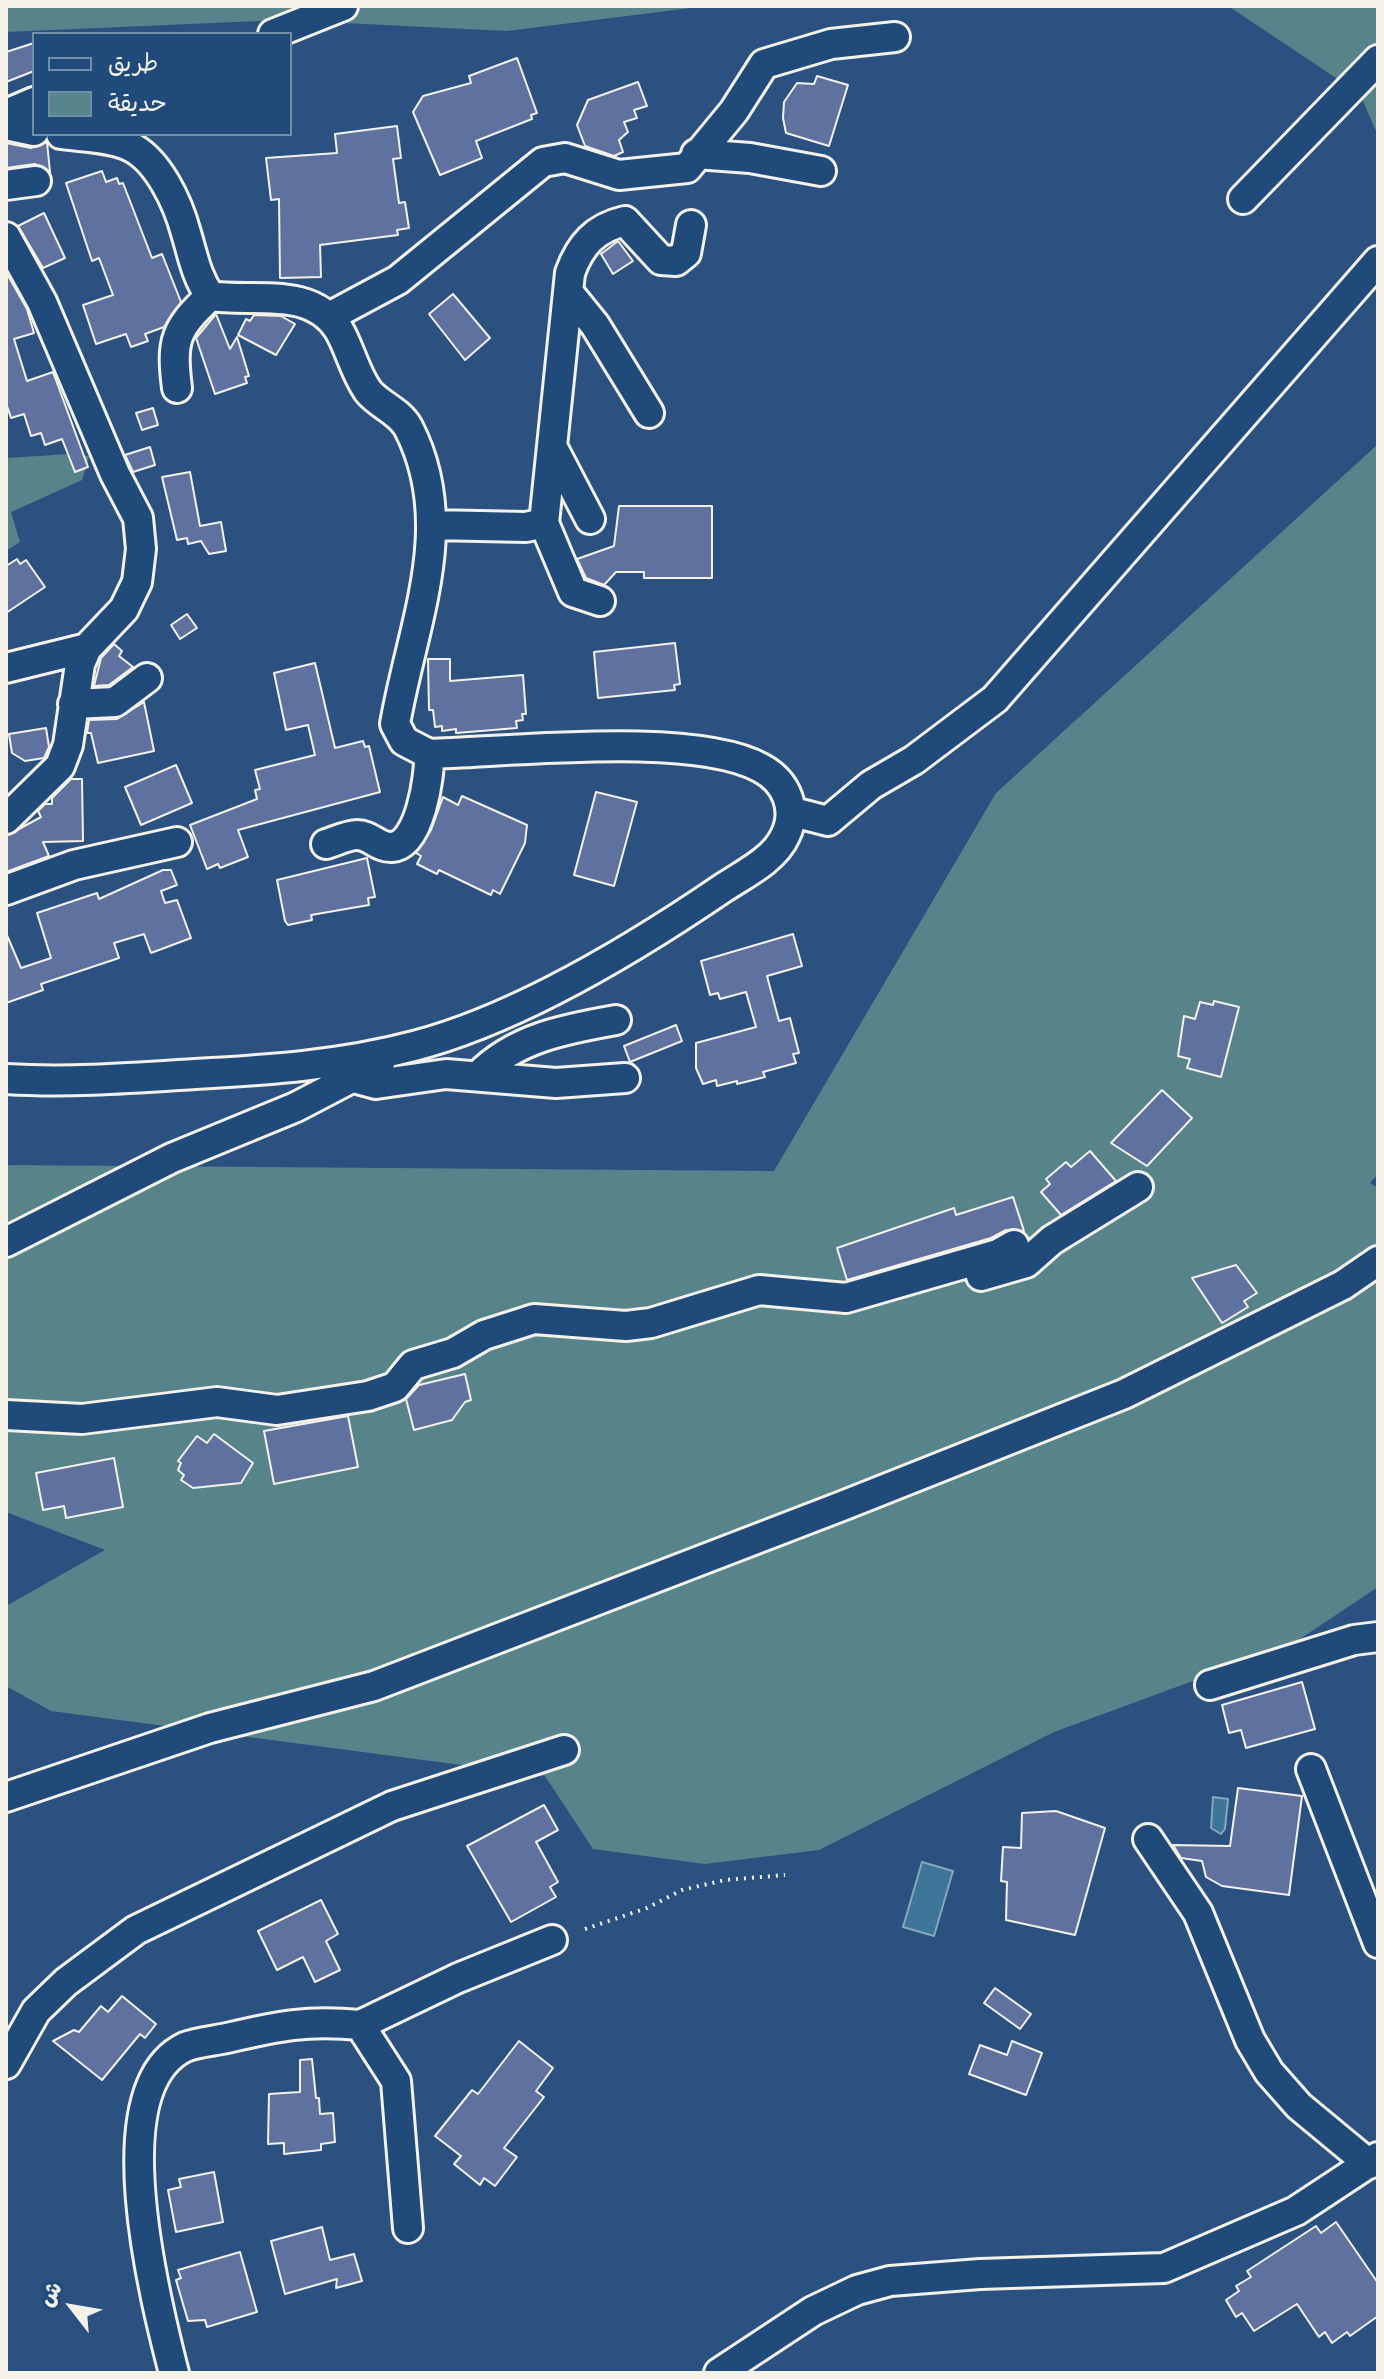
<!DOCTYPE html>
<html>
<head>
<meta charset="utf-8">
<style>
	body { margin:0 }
	#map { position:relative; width:1384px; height:2379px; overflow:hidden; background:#2b5181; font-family:"Balsamiq Sans","Playpen Sans Arabic",sans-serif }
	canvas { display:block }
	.frame { position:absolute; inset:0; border:8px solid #f4f1e8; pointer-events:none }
	.legend { position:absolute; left:32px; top:32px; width:260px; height:104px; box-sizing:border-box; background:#1f4a7a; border:2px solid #748da6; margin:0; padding:10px 14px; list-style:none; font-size:24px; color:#f4f1e8 }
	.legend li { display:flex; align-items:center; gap:16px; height:40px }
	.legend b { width:40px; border:2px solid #748da6 }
	.north { position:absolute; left:32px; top:2267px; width:80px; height:80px; -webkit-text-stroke:6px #1f4a7a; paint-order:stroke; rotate:301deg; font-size:22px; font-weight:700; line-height:32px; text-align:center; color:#f4f1e8 }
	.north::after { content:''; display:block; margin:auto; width:28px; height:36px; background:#f4f1e8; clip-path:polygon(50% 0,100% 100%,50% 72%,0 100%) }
</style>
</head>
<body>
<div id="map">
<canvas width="1384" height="2379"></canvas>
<div class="frame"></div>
<ul class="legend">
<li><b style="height:10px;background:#1f4a7a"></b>طريق</li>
<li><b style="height:22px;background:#57838b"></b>حديقة</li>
</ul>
<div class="north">ش</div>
</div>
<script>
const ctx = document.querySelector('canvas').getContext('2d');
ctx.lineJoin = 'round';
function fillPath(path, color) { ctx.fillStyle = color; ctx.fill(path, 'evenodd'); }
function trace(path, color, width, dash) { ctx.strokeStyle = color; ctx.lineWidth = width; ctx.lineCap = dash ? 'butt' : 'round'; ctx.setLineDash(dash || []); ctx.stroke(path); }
const green = new Path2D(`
	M 6,6 L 707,6 L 507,31 L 282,20 L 6,32 Z
	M 1228,6 L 1378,6 L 1378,136 L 1360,94 Z
	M 1378,444 L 1378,1174 L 1370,1183 L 1378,1188 L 1378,1587 L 1291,1645 L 1054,1732 L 819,1850 L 705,1864 L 593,1849 L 545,1776 L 51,1711 L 6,1686 L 6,1606 L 105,1550 L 6,1512 L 6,1165 L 774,1171 L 996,793 Z
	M 70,454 L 89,456 L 82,480 L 11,512 L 20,542 L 6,551 L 6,458 Z`);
const water = new Path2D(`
	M 1213,1797 L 1228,1799 L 1225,1829 L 1221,1834 L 1211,1828 Z
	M 922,1862 L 953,1871 L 934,1936 L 903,1927 Z`);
const building = new Path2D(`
	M 34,43 L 34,71 L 6,82 L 6,52 Z
	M 517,58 L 537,113 L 531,115 L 532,119 L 476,141 L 482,158 L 440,175 L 413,112 L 423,96 L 471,83 L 469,76 Z
	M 817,76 L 848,85 L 829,146 L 786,133 L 783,118 L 784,102 L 797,83 L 814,84 Z
	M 638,82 L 647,106 L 634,110 L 637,118 L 624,122 L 628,132 L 619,140 L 623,152 L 614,156 L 585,146 L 577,125 L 588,100 Z
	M 397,126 L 401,158 L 393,159 L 399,203 L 405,202 L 409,228 L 397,230 L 398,235 L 320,245 L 321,277 L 280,278 L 279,199 L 271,200 L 266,158 L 337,153 L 335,134 Z
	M 47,142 L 50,172 L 35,164 L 6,168 L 6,143 L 31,148 Z
	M 102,171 L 106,182 L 117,178 L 119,184 L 123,183 L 152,258 L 162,254 L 181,302 L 164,327 L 145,334 L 148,341 L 131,347 L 126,334 L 96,344 L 83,305 L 113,295 L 99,258 L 92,261 L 66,183 Z
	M 44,213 L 65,258 L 43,268 L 18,226 Z
	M 618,241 L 633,261 L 613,274 L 601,254 Z
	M 6,272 L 27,309 L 34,333 L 14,339 L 27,381 L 53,372 L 88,467 L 75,472 L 62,439 L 45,445 L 41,433 L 31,436 L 24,414 L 11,418 L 6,403 Z
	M 453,294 L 490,338 L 465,360 L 429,314 Z
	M 216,314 L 230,349 L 237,337 L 249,376 L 245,377 L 247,383 L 215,394 L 196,338 Z
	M 254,315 L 281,316 L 295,324 L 276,355 L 238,335 L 246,319 L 250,321 Z
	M 153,408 L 158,425 L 142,430 L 136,413 Z
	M 150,447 L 155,465 L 133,472 L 125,455 Z
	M 190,472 L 200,526 L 221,522 L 226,551 L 209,554 L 201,541 L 188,544 L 187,538 L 177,540 L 162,477 Z
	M 619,506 L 712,506 L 712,578 L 644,578 L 644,572 L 616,572 L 604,585 L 586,578 L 577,559 L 614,546 Z
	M 17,559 L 20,564 L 26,560 L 45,587 L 6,613 L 6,566 Z
	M 187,614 L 197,628 L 180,639 L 171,625 Z
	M 675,643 L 680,684 L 674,685 L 675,690 L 598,698 L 594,652 Z
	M 114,644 L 122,651 L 119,656 L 133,667 L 109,685 L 94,686 L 101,658 Z
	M 428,659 L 450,659 L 450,681 L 523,675 L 526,714 L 522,714 L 523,720 L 516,721 L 517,728 L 456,733 L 456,729 L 442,731 L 442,726 L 435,727 L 433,710 L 429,710 Z
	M 315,663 L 335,748 L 363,741 L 365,747 L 369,746 L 380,792 L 238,830 L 248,857 L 220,868 L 218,864 L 207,869 L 190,825 L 257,799 L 255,790 L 260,789 L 255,770 L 315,755 L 308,725 L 286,730 L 274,673 Z
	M 144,702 L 154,751 L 98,763 L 91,733 L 87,733 L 89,720 L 117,719 Z
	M 46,728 L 49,747 L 44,758 L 25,761 L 12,753 L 9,734 Z
	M 176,765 L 192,803 L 141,825 L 125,787 Z
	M 71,779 L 82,779 L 83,841 L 43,842 L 49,856 L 6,872 L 6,836 L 41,817 L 38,811 L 45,804 L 52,804 L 52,798 Z
	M 596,792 L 637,802 L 614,886 L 574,875 Z
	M 462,796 L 527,825 L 525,843 L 500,894 L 493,890 L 491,895 L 439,870 L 437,874 L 417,864 L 421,856 L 416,853 L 431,830 L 443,797 L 458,805 Z
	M 367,858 L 375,897 L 368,898 L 369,905 L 311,915 L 312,920 L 288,925 L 285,921 L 277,880 Z
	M 163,870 L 171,870 L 177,885 L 161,891 L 165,903 L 177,900 L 191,938 L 151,953 L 144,934 L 114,943 L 119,958 L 41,984 L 43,990 L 6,1003 L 6,933 L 21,968 L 51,958 L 37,913 L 97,893 L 99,899 Z
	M 793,934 L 802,966 L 767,976 L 779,1021 L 790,1018 L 799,1053 L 793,1054 L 796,1063 L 763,1072 L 765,1077 L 737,1084 L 737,1081 L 717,1086 L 716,1080 L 703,1084 L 696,1068 L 696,1043 L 756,1027 L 746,992 L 720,999 L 718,993 L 710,995 L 701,961 Z
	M 1214,1001 L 1239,1007 L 1221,1077 L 1187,1068 L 1190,1059 L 1178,1056 L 1184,1016 L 1195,1019 L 1200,1002 L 1213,1005 Z
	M 676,1025 L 682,1041 L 630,1062 L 624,1046 Z
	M 1162,1090 L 1192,1118 L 1147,1166 L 1111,1143 Z
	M 1090,1151 L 1116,1181 L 1061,1215 L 1041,1192 L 1050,1184 L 1046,1179 L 1066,1162 L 1071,1167 Z
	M 1013,1197 L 1024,1231 L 1006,1230 L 991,1238 L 847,1280 L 837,1248 L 954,1208 L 956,1215 Z
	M 1236,1265 L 1257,1293 L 1244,1301 L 1248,1307 L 1222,1323 L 1192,1278 Z
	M 465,1374 L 471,1400 L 465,1402 L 452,1420 L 414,1430 L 406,1399 L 419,1385 Z
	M 348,1416 L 358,1467 L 274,1484 L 264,1431 Z
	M 214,1434 L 253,1463 L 241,1483 L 193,1488 L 181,1480 L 184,1475 L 178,1470 L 181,1463 L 178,1461 L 197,1436 L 207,1443 Z
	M 114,1458 L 123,1507 L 66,1518 L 64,1506 L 43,1510 L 36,1473 Z
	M 1302,1682 L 1315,1729 L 1246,1748 L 1241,1730 L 1229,1733 L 1222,1705 Z
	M 1238,1788 L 1302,1796 L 1289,1895 L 1222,1886 L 1206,1877 L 1202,1861 L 1181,1858 L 1173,1845 L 1230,1846 Z
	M 544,1805 L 558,1830 L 536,1842 L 558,1882 L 550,1887 L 556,1897 L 511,1922 L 467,1846 Z
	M 1056,1811 L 1105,1828 L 1075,1935 L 1006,1920 L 1007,1882 L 1001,1881 L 1003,1847 L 1021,1848 L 1022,1813 Z
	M 321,1900 L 338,1934 L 326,1941 L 340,1970 L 315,1982 L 303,1957 L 277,1970 L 258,1931 Z
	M 995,1988 L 1031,2014 L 1020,2029 L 984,2003 Z
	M 122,1996 L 156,2024 L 145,2038 L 140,2034 L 102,2080 L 53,2041 L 74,2030 L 79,2032 L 101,2006 L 108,2012 Z
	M 519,2041 L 553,2068 L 536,2091 L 544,2097 L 504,2148 L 517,2157 L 495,2186 L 484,2178 L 480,2185 L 454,2164 L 461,2156 L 435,2136 L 472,2090 L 478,2094 Z
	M 1012,2041 L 1042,2053 L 1026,2095 L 969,2074 L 980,2045 L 1007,2055 Z
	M 312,2059 L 316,2098 L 319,2098 L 320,2114 L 333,2113 L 335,2142 L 321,2144 L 321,2150 L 284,2154 L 284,2143 L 268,2144 L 269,2094 L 300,2092 L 300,2060 Z
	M 214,2172 L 223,2222 L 176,2232 L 168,2190 L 181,2187 L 179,2179 Z
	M 1336,2222 L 1378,2283 L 1378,2316 L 1350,2336 L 1347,2332 L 1332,2343 L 1325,2332 L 1319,2337 L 1297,2304 L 1254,2331 L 1242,2313 L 1236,2317 L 1226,2300 L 1239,2291 L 1236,2286 L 1251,2277 L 1247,2271 L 1316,2226 L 1321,2233 Z
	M 322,2227 L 330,2260 L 354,2254 L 362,2281 L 336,2288 L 337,2279 L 285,2294 L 271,2241 Z
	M 240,2252 L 257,2312 L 207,2327 L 205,2320 L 188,2321 L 176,2280 L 181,2278 L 178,2270 Z`);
const path = new Path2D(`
	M 585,1929 L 647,1908 L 682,1890 L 725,1880 L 785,1875`);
const minor = new Path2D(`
	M 273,34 L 343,6
	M 6,114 L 34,102
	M 6,125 L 34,131
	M 696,154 L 750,158 L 821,171
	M 6,185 L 36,181
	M 1243,199 L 1378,60
	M 6,237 L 42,302 L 115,474 L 138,518 L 141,549 L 137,582 L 124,609 L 87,648 L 80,664 L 68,745 L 60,766 L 6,819
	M 569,293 L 595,325 L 649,413
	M 329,317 L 398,280 L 543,162 L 565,158 L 619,175 L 687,168 L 734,111 L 764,64 L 831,44 L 895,37
	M 177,388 C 171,340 175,329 210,296
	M 553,448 L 590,519
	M 544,523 L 573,592 L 600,601
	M 432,525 L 526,527 L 544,523 L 570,273 C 580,245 595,228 625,221 L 661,260 L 676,261 L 686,253 L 691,225
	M 6,668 L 87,648
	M 73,704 L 115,702 L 147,678
	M 793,812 L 828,821 L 871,785 L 914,760 L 995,699 L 1378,261
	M 326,844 C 336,841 348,835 357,835 C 371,835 378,848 392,847 C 420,845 430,776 429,754
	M 6,890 L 74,865 L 177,842
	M 478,1076 C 515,1038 565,1029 616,1020
	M 354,1078 L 376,1084 L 446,1074 L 556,1083 L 625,1078
	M 6,1079 C 69,1083 133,1078 195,1074 C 269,1070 342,1065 414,1046 C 518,1019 635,948 723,888 C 744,874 774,860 785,836 C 798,810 787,782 761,768 C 694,731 510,752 429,754 L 404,741 L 395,724 C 412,625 459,525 408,427 C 398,410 379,405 368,391 C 355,373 350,349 339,330 C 311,285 252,303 210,296 C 196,276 193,256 186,233 C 178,203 158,159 129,146 C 110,137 82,137 61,134
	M 6,1242 L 172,1158 L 296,1107 L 380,1063
	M 981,1276 L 1026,1263 L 1052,1240 L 1138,1187
	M 6,1415 L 82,1419 L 217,1402 L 277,1410 L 368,1396 L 395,1387 L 413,1365 L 453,1353 L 484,1335 L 534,1319 L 626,1326 L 651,1323 L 759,1290 L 846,1298 L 998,1254 L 1014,1245
	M 1210,1685 L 1354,1640 L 1378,1637
	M 1311,1769 L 1378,1943
	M 6,1797 L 210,1728 L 374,1686 L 842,1506 L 1124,1394 L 1343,1285 L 1378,1261
	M 1148,1839 L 1198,1913 L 1250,2040 L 1269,2072 L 1299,2106 L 1369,2164
	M 360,2025 L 458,1978 L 552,1940
	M 6,2064 L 36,2011 L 66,1982 L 136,1930 L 392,1806 L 564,1750
	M 174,2373 C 156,2303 100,2088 185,2047 C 197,2042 214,2041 227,2038 C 279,2026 306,2020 360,2025 L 396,2081 L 408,2228
	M 719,2373 L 813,2311 L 857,2290 L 890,2281 L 980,2274 L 1164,2268 L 1296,2211 L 1378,2157`);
fillPath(green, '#57838b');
fillPath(water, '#3e769a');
trace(water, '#87a7b9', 2);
fillPath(building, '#5f719e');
trace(building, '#f4f1e8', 2);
trace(minor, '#f4f1e8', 34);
trace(path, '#f4f1e8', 4, [2, 6]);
trace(minor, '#1f4a7a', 28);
</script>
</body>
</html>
